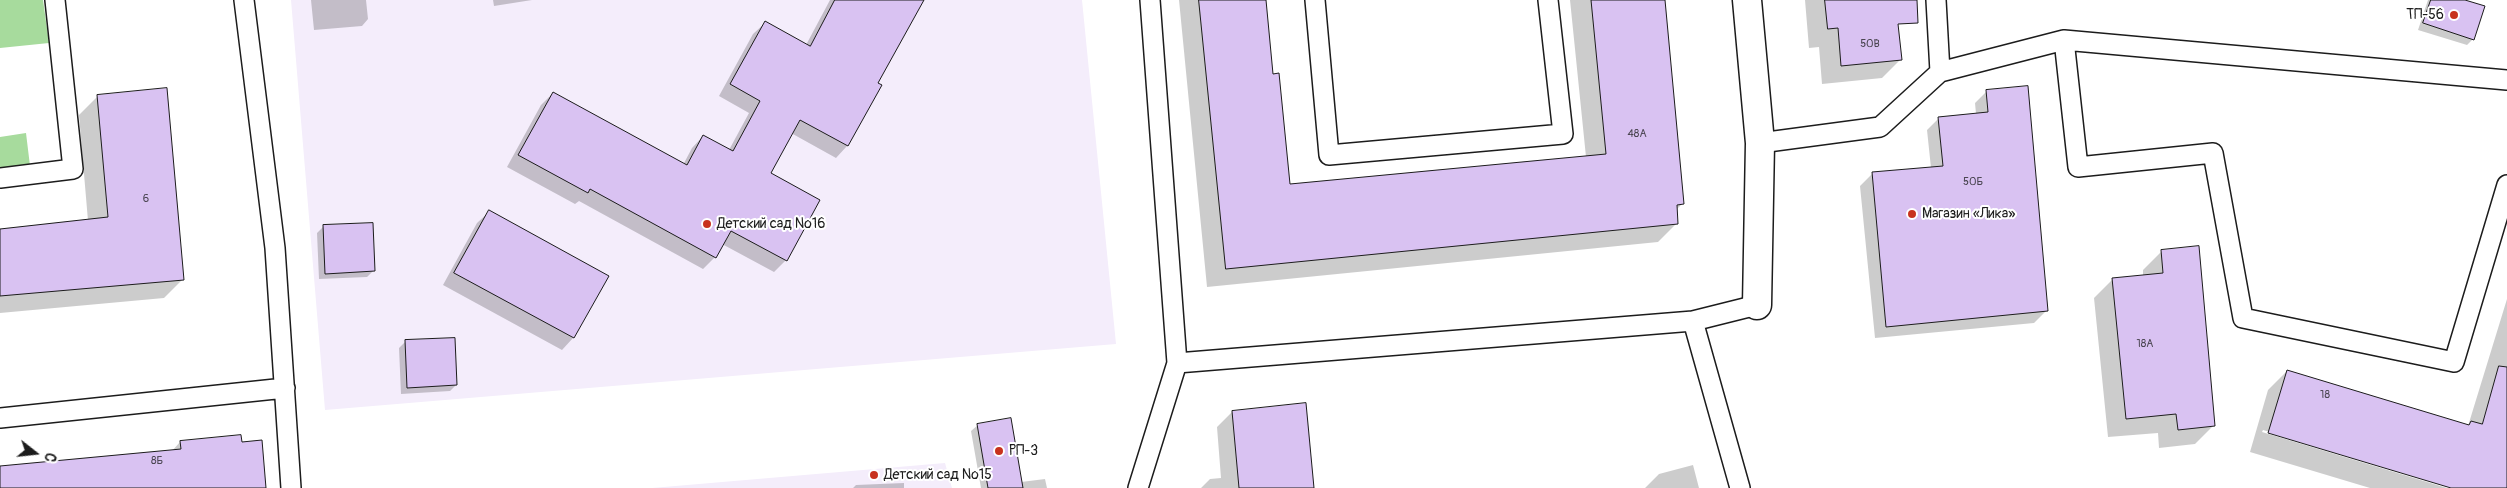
<!DOCTYPE html>
<html>
<head>
<meta charset="utf-8">
<style>
	body { margin:0 }
	#map { position:relative; width:2507px; height:488px; overflow:hidden; background:#fff; font-family:Pangolin,sans-serif }
	canvas { display:block }
	.north { position:absolute; left:10px; top:428px; width:50px; height:50px; -webkit-text-stroke:4px #fff; paint-order:stroke; rotate:106deg; font-size:14px; font-weight:700; line-height:20px; text-align:center; color:#1c1c1c }
	.north::after { content:''; display:block; margin:auto; width:18px; height:22px; background:#1c1c1c; clip-path:polygon(50% 0,100% 100%,50% 72%,0 100%) }
</style>
</head>
<body>
<div id="map">
<canvas width="2507" height="488"></canvas>
<div class="north">С</div>
</div>
<script>
const ctx = document.querySelector('canvas').getContext('2d');
ctx.lineJoin = 'round';
function fillPath(path, color) { ctx.fillStyle = color; ctx.fill(path, 'evenodd'); }
function trace(path, color, width, dash) { ctx.strokeStyle = color; ctx.lineWidth = width; ctx.lineCap = dash ? 'butt' : 'round'; ctx.setLineDash(dash || []); ctx.stroke(path); }
function label(font, color, halo, rows, align = 'center') {
  ctx.font = font + ' Pangolin,sans-serif'; ctx.lineWidth = 4; ctx.setLineDash([]); ctx.textBaseline = 'middle'; ctx.strokeStyle = halo; ctx.fillStyle = color; for (const [text, x, y, turn = 0] of rows) {
    ctx.save(); ctx.translate(x, y); ctx.rotate((+turn || 0) * Math.PI / 180); ctx.textAlign = isNaN(turn) ? turn : align; if (halo) ctx.strokeText(text, 0, 0); ctx.fillText(text, 0, 0); ctx.restore();
  }
}
const built = new Path2D(`
	M 291,0 L 1082,0 L 1116,344 L 325,410 Z
	M 945,463 L 952,488 L 652,488 Z`);
const green = new Path2D(`
	M 0,0 L 43,0 L 49,43 L 0,48 Z
	M 26,133 L 30,166 L 0,169 L 0,137 Z`);
const shadow = new Path2D(`
	M 311,0 L 366,0 L 368,19 L 362,26 L 314,30 Z
	M 493,0 L 532,0 L 494,6 Z
	M 830,0 L 922,0 L 876,83 L 880,86 L 847,146 L 836,158 L 791,133 L 769,174 L 818,201 L 786,260 L 774,272 L 722,244 L 715,257 L 703,269 L 579,201 L 575,204 L 507,167 L 541,105 L 553,93 L 683,165 L 692,148 L 703,136 L 729,150 L 749,113 L 719,96 L 753,34 L 765,23 L 806,45 Z
	M 1179,0 L 1264,0 L 1272,75 L 1289,185 L 1586,157 L 1570,0 L 1663,0 L 1683,203 L 1676,210 L 1677,223 L 1658,242 L 1207,287 Z
	M 1805,0 L 1895,0 L 1901,59 L 1882,78 L 1822,84 L 1819,47 L 1809,48 Z
	M 2428,0 L 2461,0 L 2473,39 L 2467,45 L 2418,30 Z
	M 1987,91 L 2046,311 L 2034,323 L 1875,338 L 1860,186 L 1872,174 L 1931,168 L 1927,130 L 1939,118 L 1976,114 L 1975,103 Z
	M 98,96 L 183,279 L 164,298 L 0,313 L 0,230 L 88,221 L 79,115 Z
	M 489,212 L 607,277 L 573,338 L 562,350 L 443,285 L 477,223 Z
	M 323,227 L 374,270 L 367,277 L 319,279 L 317,233 Z
	M 2162,251 L 2214,425 L 2195,444 L 2159,448 L 2158,433 L 2108,437 L 2094,298 L 2113,279 L 2143,276 L 2143,270 Z
	M 2507,299 L 2507,488 L 2455,488 L 2263,430 L 2262,432 L 2447,488 L 2370,488 L 2250,452 L 2268,390 L 2287,371 L 2468,426 Z
	M 406,341 L 456,385 L 450,391 L 401,394 L 399,348 Z
	M 1232,412 L 1312,488 L 1201,488 L 1210,479 L 1221,478 L 1217,427 Z
	M 978,425 L 1021,482 L 1045,479 L 1047,488 L 981,488 L 971,431 Z
	M 180,442 L 241,444 L 265,488 L 0,488 L 0,467 L 172,451 Z
	M 1693,465 L 1699,488 L 1645,488 L 1659,474 Z
	M 904,483 L 904,488 L 853,488 L 856,485 Z`);
const building = new Path2D(`
	M 835,0 L 924,0 L 878,83 L 882,85 L 848,146 L 800,120 L 771,173 L 820,200 L 787,261 L 731,231 L 716,258 L 590,189 L 588,193 L 518,155 L 553,92 L 687,165 L 703,135 L 733,151 L 760,101 L 730,84 L 765,21 L 810,46 Z
	M 1199,0 L 1266,0 L 1273,74 L 1279,73 L 1290,184 L 1606,154 L 1591,0 L 1665,0 L 1684,204 L 1677,205 L 1678,224 L 1226,269 Z
	M 1825,0 L 1917,0 L 1918,23 L 1898,24 L 1902,60 L 1841,66 L 1838,28 L 1828,29 Z
	M 2431,0 L 2465,0 L 2485,6 L 2474,40 L 2423,23 Z
	M 2028,86 L 2048,311 L 1886,327 L 1872,172 L 1943,166 L 1938,117 L 1988,112 L 1986,90 Z
	M 167,88 L 184,280 L 0,296 L 0,229 L 108,217 L 97,95 Z
	M 489,210 L 609,276 L 574,338 L 454,273 Z
	M 373,223 L 375,271 L 325,274 L 323,225 Z
	M 2199,246 L 2215,426 L 2178,430 L 2176,414 L 2126,419 L 2112,278 L 2163,273 L 2161,250 Z
	M 455,338 L 457,385 L 407,388 L 405,340 Z
	M 2499,366 L 2507,367 L 2507,488 L 2451,488 L 2268,433 L 2287,370 L 2469,425 L 2471,421 L 2482,424 Z
	M 1306,403 L 1314,488 L 1239,488 L 1232,411 Z
	M 1011,418 L 1023,488 L 988,488 L 977,424 Z
	M 241,435 L 242,442 L 262,440 L 266,488 L 0,488 L 0,466 L 181,449 L 180,441 Z`);
const service = new Path2D(`
	M 244,0 L 275,248 L 291,488
	M 1315,0 L 1329,155 L 1563,134 L 1548,0
	M 1936,0 L 1940,72
	M 2064,40 L 2078,167 L 2213,153 L 2243,318 L 2454,362 L 2507,185
	M 1760,143 L 1880,127 L 1940,72 L 2064,40 L 2507,80
	M 0,178 L 73,169 L 55,0
	M 1693,321 L 1740,488
	M 1177,363 L 1693,321 L 1757,305
	M 0,418 L 285,388
	M 1138,488 L 1177,363 L 1150,0`);
const minor = new Path2D(`
	M 1747,0 L 1760,143 L 1757,305`);
const markers = [
	[2454,15,5,"#c8321e"],
	[1912,214,5,"#c8321e"],
	[707,224,5,"#c8321e"],
	[999,451,5,"#c8321e"],
	[874,475,5,"#c8321e"]
];
const numberNames = [
	["50В",1870,44],
	["48А",1637,134],
	["50Б",1973,182],
	["6",146,199],
	["18А",2145,344],
	["18",2325,395],
	["8Б",157,461]
];
const poiNames = [
	["ТП-56",2444,15,"right"],
	["Магазин «Лика»",1922,214],
	["Детский сад №16",717,224],
	["РП-3",1009,451],
	["Детский сад №15",884,475]
];
fillPath(built, '#f4edfb');
fillPath(green, '#a7db9d');
fillPath(shadow, '#0003');
fillPath(building, '#d9c2f2');
trace(building, '#1c1c1c', 1);
trace(service, '#1c1c1c', 22);
trace(minor, '#1c1c1c', 31);
trace(service, '#fff', 19);
trace(minor, '#fff', 28);
for (const [x, y, r, color] of markers) { const dot = new Path2D(); dot.arc(x, y, r, 0, 2 * Math.PI); ctx.fillStyle = color; ctx.fill(dot); trace(dot, '#fff', 2); }
label('11px', '#4b4652', null, numberNames);
label('14px', '#1c1c1c', '#fff', poiNames, 'left');
</script>
</body>
</html>
